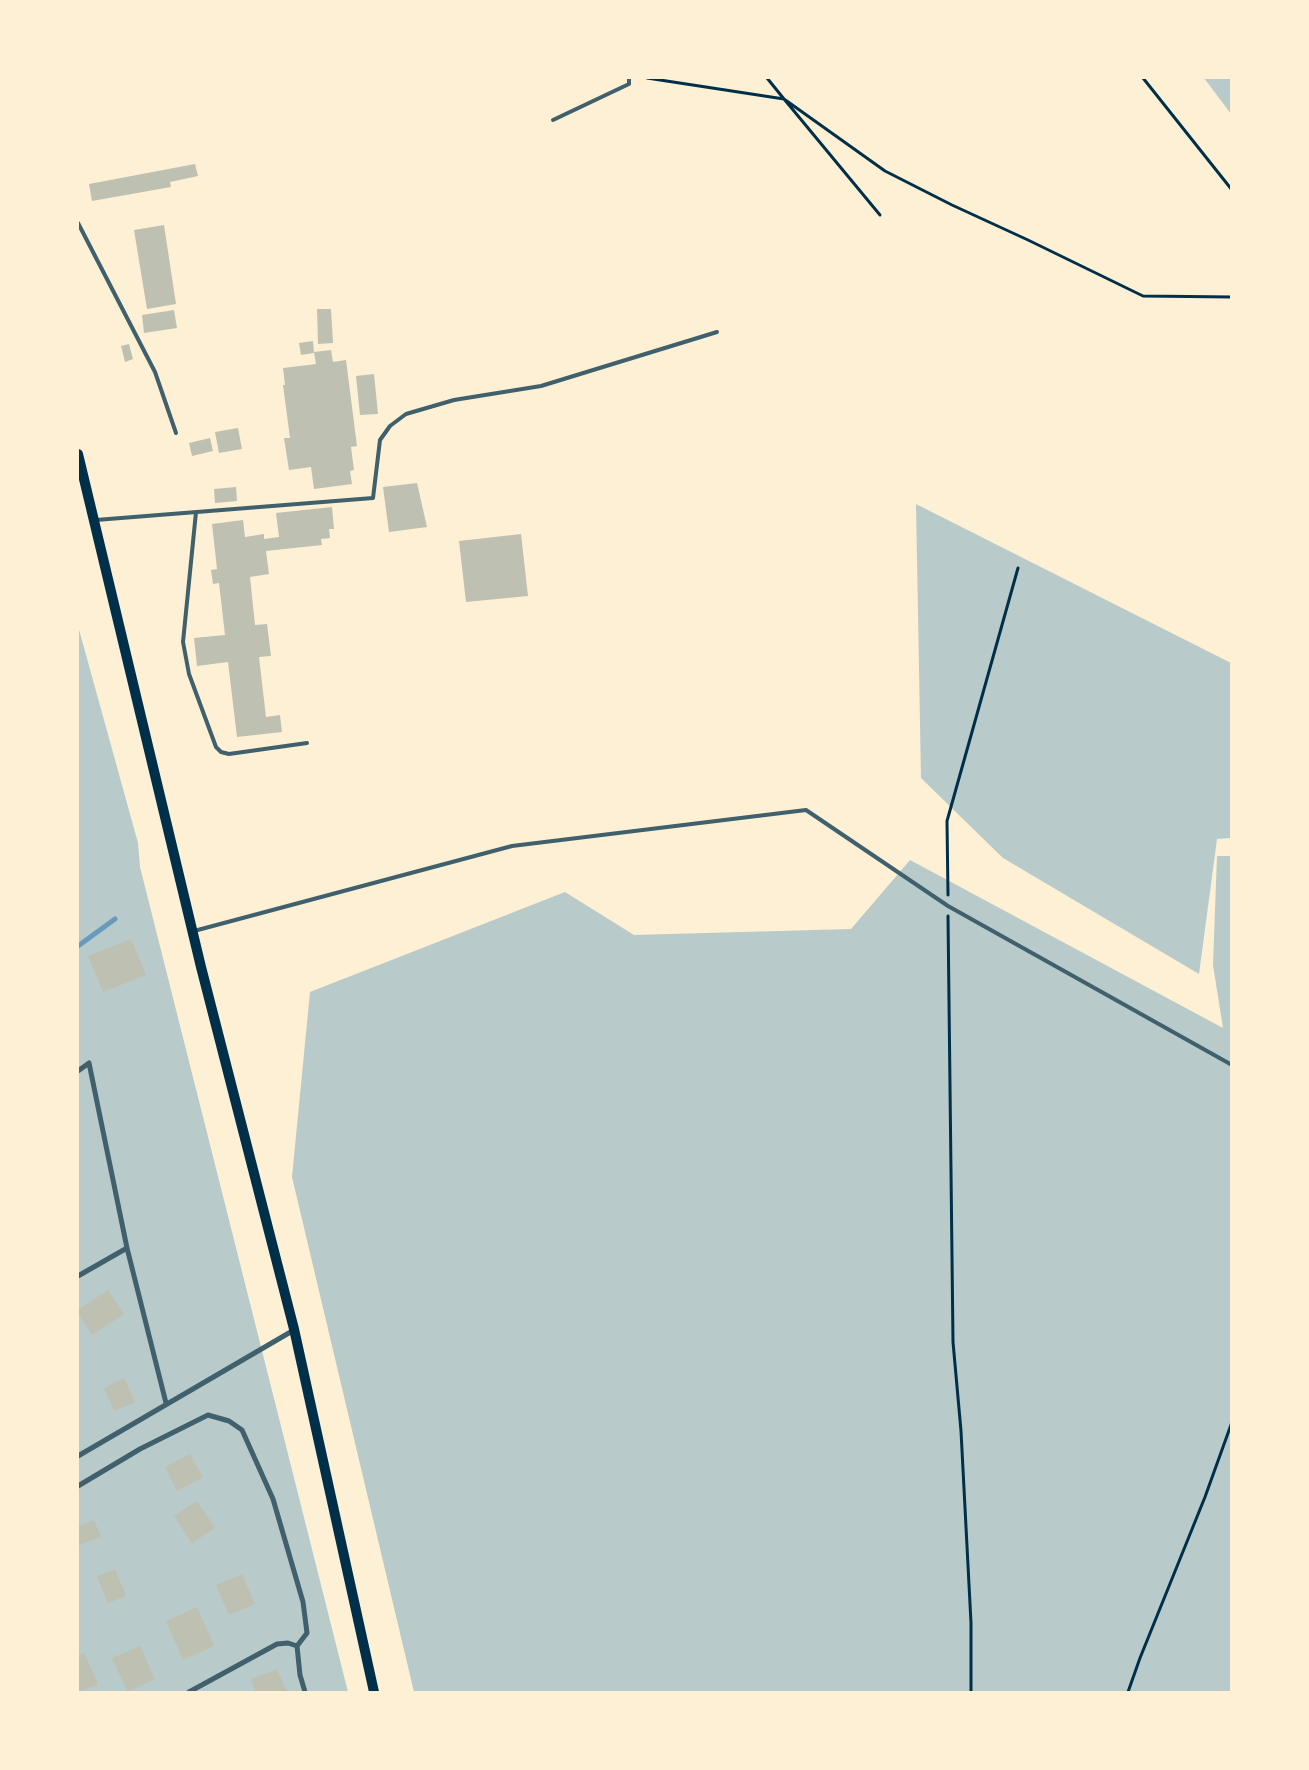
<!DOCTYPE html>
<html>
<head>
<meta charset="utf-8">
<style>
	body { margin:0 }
	#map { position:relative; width:1309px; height:1770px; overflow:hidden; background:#fdf0d5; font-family:Bitter,serif }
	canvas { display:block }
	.frame { position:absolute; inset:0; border:79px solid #fdf0d5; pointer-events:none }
</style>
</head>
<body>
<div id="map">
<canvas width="1309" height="1770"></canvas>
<div class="frame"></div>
</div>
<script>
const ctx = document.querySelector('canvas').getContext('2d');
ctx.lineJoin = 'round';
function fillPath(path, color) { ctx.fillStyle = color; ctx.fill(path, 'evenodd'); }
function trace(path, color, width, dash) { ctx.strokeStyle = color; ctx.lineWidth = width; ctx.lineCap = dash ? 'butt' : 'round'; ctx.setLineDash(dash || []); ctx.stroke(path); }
const green = new Path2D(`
	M 1204,78 L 1231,78 L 1231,114 Z
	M 916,504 L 1231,663 L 1231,838 L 1217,839 L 1199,974 L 1003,858 L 921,778 Z
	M 78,626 L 138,843 L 140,867 L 348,1692 L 78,1692 Z
	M 1217,856 L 1231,856 L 1231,1692 L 414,1692 L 292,1177 L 310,992 L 565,892 L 634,935 L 851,929 L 910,860 L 1223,1028 L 1213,965 Z`);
const stream = new Path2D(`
	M 78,946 L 115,919`);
const building = new Path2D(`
	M 195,164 L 198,176 L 170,182 L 171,187 L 92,201 L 89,184 Z
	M 164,225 L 176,304 L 147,309 L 134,230 Z
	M 317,309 L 331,309 L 333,343 L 318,344 Z
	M 174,310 L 177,328 L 144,333 L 142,315 Z
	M 313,341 L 314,353 L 301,355 L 299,343 Z
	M 129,344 L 133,359 L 125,362 L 121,346 Z
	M 331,350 L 333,362 L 346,360 L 357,446 L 351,447 L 354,470 L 350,471 L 352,484 L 314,489 L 311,467 L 289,470 L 284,438 L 290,438 L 283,385 L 285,385 L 283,368 L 316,364 L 314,352 Z
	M 374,374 L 378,414 L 360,415 L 356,376 Z
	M 238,428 L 242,449 L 219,453 L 215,432 Z
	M 210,438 L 213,451 L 192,456 L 189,443 Z
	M 417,483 L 427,527 L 389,532 L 383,487 Z
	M 236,487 L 237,501 L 215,503 L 214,489 Z
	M 332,507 L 334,529 L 329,529 L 330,538 L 321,539 L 322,545 L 266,551 L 269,574 L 250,577 L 255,625 L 267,624 L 271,656 L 259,657 L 266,717 L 280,715 L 282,732 L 237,737 L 228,662 L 197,666 L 194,638 L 225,635 L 219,583 L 213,584 L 211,570 L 217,569 L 212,524 L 243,520 L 245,537 L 264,534 L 264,539 L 279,537 L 276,513 Z
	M 521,534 L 528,596 L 466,602 L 459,541 Z
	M 131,939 L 146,975 L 103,992 L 88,956 Z
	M 108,1290 L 124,1314 L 92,1335 L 78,1313 L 78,1310 Z
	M 124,1378 L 135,1402 L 114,1411 L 104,1388 Z
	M 190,1454 L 203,1477 L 177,1491 L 165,1467 Z
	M 197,1501 L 215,1528 L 192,1543 L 174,1516 Z
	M 94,1520 L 101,1537 L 79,1545 L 78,1527 Z
	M 115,1569 L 126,1596 L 108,1603 L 97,1576 Z
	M 242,1574 L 255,1604 L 229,1615 L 216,1585 Z
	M 197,1607 L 214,1646 L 183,1660 L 166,1621 Z
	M 140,1646 L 155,1679 L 128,1692 L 112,1658 Z
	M 84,1653 L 98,1684 L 78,1692 L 78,1656 Z
	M 277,1669 L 287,1692 L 256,1692 L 251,1679 Z`);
const path = new Path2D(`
	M 647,78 L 784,99 L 880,215
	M 767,78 L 784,99 L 885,171 L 952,205 L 1028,240 L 1143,296 L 1232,297
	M 1143,78 L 1232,190
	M 948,895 L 947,821 L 1018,568
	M 948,916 L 953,1342 L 961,1431 L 971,1623 L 971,1692
	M 1128,1692 L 1140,1658 L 1205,1497 L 1232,1422`);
const service = new Path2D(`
	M 553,120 L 629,84 L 629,78
	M 78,223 L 155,372 L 176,433
	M 196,512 L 183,642 L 189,674 L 216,747 L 221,752 L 229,754 L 307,743
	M 96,520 L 373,498 L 380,440 L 390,426 L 406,414 L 454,400 L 541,386 L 717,332
	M 194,931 L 512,846 L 806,810 L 948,906 L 1232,1065`);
const minor = new Path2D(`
	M 78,1071 L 89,1063 L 127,1248 L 166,1403
	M 78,1276 L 127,1248
	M 78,1456 L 294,1330
	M 78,1486 L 140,1449 L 208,1415 L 229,1421 L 242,1430 L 273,1499 L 303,1602 L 307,1633 L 297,1646 L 300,1675 L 305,1692
	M 189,1692 L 277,1644 L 288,1643 L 297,1646`);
const secondary = new Path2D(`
	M 78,454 L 201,967 L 294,1329 L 374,1692`);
fillPath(green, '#b9caca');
trace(stream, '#669bbc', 5);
fillPath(building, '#bec0b2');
trace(path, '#003049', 3);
trace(service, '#3f606c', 4);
trace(minor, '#3f606c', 5);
trace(secondary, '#003049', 10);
</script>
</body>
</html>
